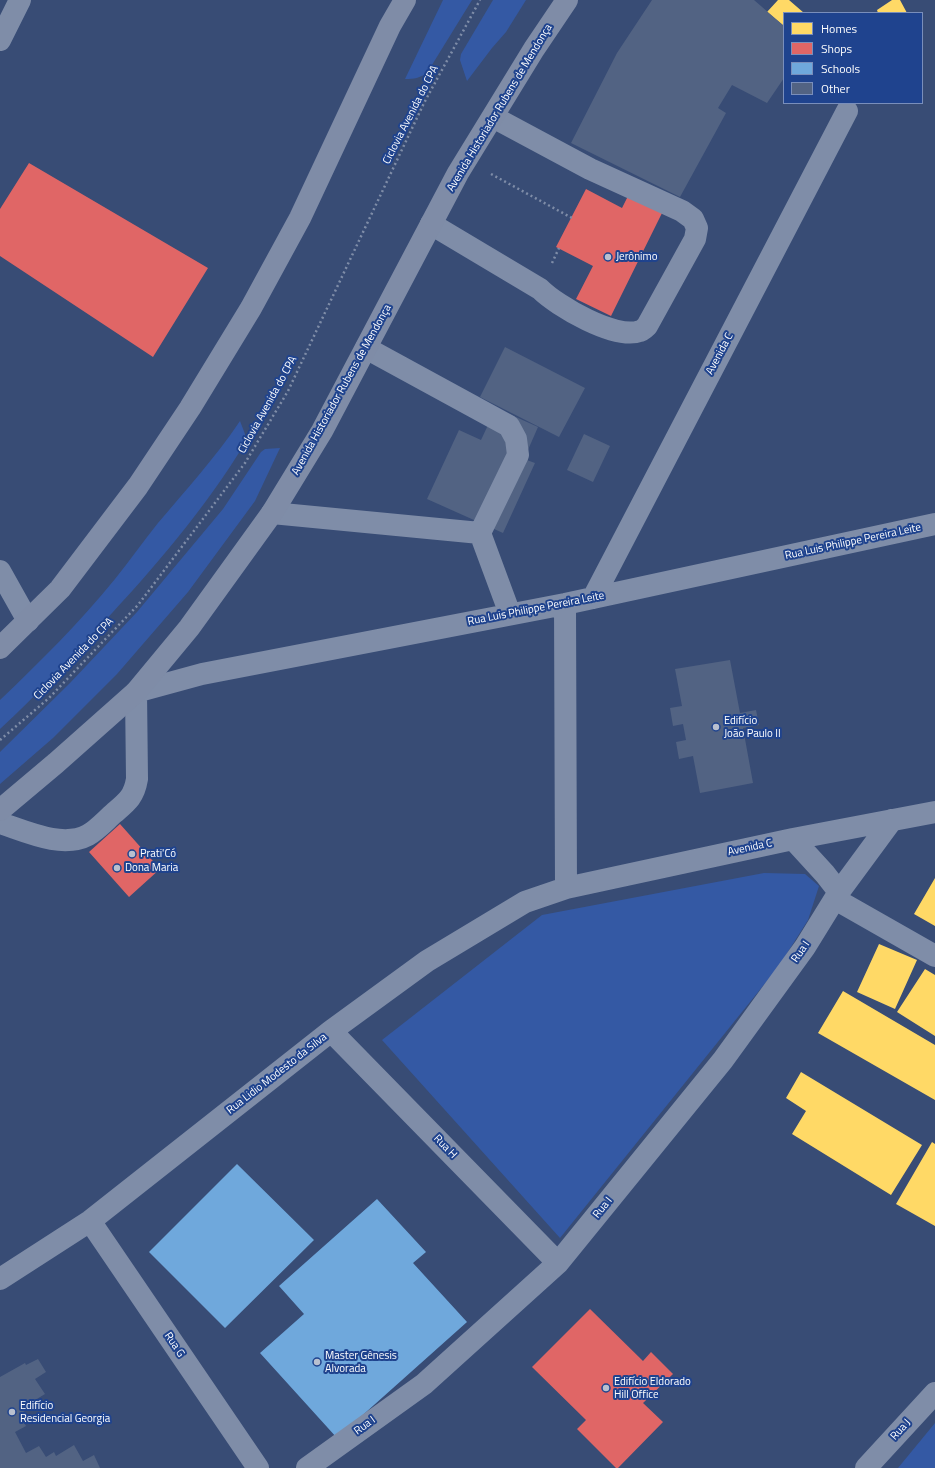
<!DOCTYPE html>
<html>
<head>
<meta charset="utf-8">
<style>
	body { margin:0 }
	#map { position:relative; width:935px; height:1468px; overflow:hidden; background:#384c75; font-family:"Titillium Web",sans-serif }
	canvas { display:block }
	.legend { position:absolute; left:783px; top:12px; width:140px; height:92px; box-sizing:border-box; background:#1f438e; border:1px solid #798ebb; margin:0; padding:5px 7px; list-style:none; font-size:12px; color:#fff }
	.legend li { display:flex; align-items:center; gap:8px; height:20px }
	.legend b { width:20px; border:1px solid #798ebb }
</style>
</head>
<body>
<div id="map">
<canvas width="935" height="1468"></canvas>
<ul class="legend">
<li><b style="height:11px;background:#ffd966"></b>Homes</li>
<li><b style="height:11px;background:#e06666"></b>Shops</li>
<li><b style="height:11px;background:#6fa8dc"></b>Schools</li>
<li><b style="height:11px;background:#526383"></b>Other</li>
</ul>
</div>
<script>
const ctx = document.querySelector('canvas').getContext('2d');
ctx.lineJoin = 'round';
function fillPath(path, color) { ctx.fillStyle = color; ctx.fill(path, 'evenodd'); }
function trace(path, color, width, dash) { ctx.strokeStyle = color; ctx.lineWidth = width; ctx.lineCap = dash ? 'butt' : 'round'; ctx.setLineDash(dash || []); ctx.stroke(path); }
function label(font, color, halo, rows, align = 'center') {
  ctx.font = font + ' "Titillium Web",sans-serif'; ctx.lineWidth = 4; ctx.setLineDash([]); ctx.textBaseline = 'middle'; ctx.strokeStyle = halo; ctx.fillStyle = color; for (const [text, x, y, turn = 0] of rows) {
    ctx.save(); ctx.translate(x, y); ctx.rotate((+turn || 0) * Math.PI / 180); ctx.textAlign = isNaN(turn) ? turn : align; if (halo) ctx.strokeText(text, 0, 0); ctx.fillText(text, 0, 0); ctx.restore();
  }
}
const green = new Path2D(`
	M 443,0 L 472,0 L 427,73 C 420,78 414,79 405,79 Z
	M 493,0 L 526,0 L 506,32 L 492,48 L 467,81 L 460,60 L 461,54 Z
	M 240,421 L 245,434 L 245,443 C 205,509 154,568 102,624 C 69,660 36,696 0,729 L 0,700 C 40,662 80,622 115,579 C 130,560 143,542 158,523 C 186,490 215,458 240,421 Z
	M 280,448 L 255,501 L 188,592 L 117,674 L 53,738 L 0,784 L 0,752 L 70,683 L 137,612 L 223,509 L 261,452 L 265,449 Z
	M 764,873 L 805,874 L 819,886 L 808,920 L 779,966 L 560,1238 L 382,1040 L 542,915 Z
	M 935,1423 L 935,1468 L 898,1468 Z`);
const homes = new Path2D(`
	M 778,0 L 789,0 L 804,13 L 784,13 L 784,26 L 767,12 Z
	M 892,0 L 900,0 L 907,13 L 878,13 L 877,10 Z
	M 935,878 L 935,926 L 914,914 Z
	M 879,944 L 917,960 L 895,1009 L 857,992 Z
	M 925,969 L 935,975 L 935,1036 L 897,1012 Z
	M 843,991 L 935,1045 L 935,1100 L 818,1033 Z
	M 801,1072 L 922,1145 L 891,1195 L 792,1134 L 806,1111 L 786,1098 Z
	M 932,1142 L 935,1144 L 935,1226 L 896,1204 Z`);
const shops = new Path2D(`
	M 29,163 L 208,268 L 153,357 L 0,256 L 0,209 Z
	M 586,189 L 622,208 L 629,194 L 663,211 L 611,316 L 576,299 L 593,266 L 556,247 Z
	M 120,824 L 160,869 L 129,897 L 89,852 Z
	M 590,1309 L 643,1361 L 651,1352 L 673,1374 L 643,1403 L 663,1422 L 618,1468 L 616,1468 L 577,1429 L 586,1420 L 532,1367 Z`);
const schools = new Path2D(`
	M 237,1164 L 314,1240 L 225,1328 L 149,1252 Z
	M 377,1199 L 426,1252 L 413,1263 L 467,1322 L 337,1438 L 260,1353 L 304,1314 L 279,1286 Z`);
const building = new Path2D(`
	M 652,0 L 754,0 L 784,26 L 784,78 L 767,103 L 732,85 L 718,108 L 726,113 L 680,197 L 571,143 L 617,53 Z
	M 505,347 L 585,388 L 559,437 L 480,397 Z
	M 496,408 L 538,427 L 524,459 L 535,463 L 503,533 L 427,499 L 459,430 L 481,440 Z
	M 584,434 L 610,446 L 593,482 L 567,470 Z
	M 730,660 L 740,713 L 756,710 L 759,725 L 743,728 L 753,783 L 700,793 L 693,756 L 679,759 L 676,742 L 686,740 L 683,724 L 673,726 L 670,708 L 682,706 L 675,669 Z
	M 38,1359 L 46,1372 L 35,1379 L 45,1394 L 27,1405 L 29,1408 L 19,1415 L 26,1426 L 15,1432 L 26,1453 L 39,1446 L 46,1457 L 54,1452 L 56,1456 L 74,1445 L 83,1461 L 94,1455 L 100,1468 L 0,1468 L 0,1377 L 25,1363 L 26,1365 Z`);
const path = new Path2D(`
	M 491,174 L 572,218
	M 552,263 L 559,248
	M 0,740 L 49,698 L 138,605 L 245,463 L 288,391 L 424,103 L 480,0`);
const minor = new Path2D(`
	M 0,40 L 20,0
	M 431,224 L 540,289 C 557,306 615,340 640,331 C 642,331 645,328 647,326 L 695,239 L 697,228 L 693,219 L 682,211 L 590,169 L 493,117
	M 366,348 L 509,426 L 516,439 L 518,455 L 480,533
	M 272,513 L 480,533 L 510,614
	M 0,571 L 28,621
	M 593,598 L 847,111
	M 565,604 L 566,888
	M 0,823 C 25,831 62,849 88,835 C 97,830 106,820 114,813 C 127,802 134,797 137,779 L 136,692 L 202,674 L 565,604 L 935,524
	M 793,839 L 825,874 L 839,892
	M 835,899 L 935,956
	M 331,1031 L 558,1263
	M 90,1221 L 258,1468
	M 0,1279 L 90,1221 L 331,1031 L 427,961 L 525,902 L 566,888 L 793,839 L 935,812
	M 307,1468 L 424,1384 L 558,1263 L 723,1060 L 805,947 L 839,892 L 892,820
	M 866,1468 L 935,1393`);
const major = new Path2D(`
	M 0,648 L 60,589 L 138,486 L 190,408 L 251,308 L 300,218 L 390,26 L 405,0
	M 0,810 L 56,763 L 136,692 L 189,628 L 272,513 L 322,431 L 458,173 L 534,49 L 567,0`);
const markers = [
	[608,257,4,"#b9c0cf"],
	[716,727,4,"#b9c0cf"],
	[132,854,4,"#b9c0cf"],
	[117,868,4,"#b9c0cf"],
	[317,1362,4,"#b9c0cf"],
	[606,1388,4,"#b9c0cf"],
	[12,1412,4,"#b9c0cf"]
];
const streetNames = [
	["Avenida Historiador Rubens de Mendonça",500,108,-59],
	["Ciclovia Avenida do CPA",411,115,-63],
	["Avenida C",720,354,-62],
	["Avenida Historiador Rubens de Mendonça",342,390,-61],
	["Ciclovia Avenida do CPA",268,405,-61],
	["Rua Luis Philippe Pereira Leite",853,542,-12],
	["Rua Luis Philippe Pereira Leite",536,609,-11],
	["Ciclovia Avenida do CPA",74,659,-46],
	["Avenida C",750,848,-12],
	["Rua I",801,952,-55],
	["Rua Lidio Modesto da Silva",277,1074,-38],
	["Rua H",445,1147,46],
	["Rua I",603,1208,-51],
	["Rua G",174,1345,56],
	["Rua I",365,1426,-36],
	["Rua J",901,1430,-48]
];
const poiNames = [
	["Jerônimo",616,257],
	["Edifício",724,721],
	["João Paulo II",724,734],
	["Prati'Có",140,854],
	["Dona Maria",125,868],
	["Master Gênesis",325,1356],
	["Alvorada",325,1369],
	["Edifício Eldorado",614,1382],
	["Hill Office",614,1395],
	["Edifício",20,1406],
	["Residencial Georgia",20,1419]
];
fillPath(green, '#3459a4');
fillPath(homes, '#ffd966');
fillPath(shops, '#e06666');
fillPath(schools, '#6fa8dc');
fillPath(building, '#526383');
trace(path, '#7f8da8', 2.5, [2, 3]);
trace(minor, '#7f8da8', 22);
trace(major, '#7f8ca7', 22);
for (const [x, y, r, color] of markers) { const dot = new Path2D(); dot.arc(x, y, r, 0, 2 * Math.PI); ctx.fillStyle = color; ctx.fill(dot); trace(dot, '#1f438e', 1.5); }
label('11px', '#fff', '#1f438e', streetNames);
label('11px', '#fff', '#1f438e', poiNames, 'left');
</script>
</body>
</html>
